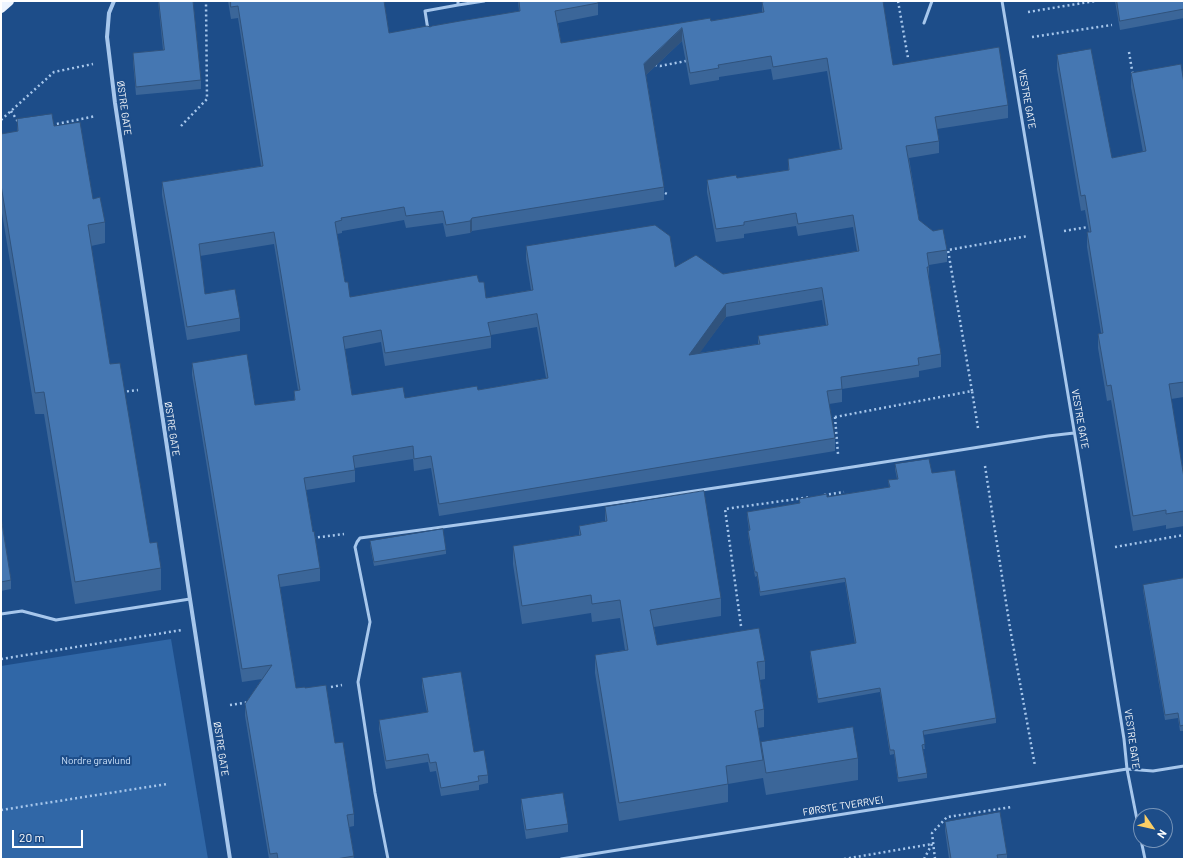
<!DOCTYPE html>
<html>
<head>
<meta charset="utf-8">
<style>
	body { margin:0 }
	#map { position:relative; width:1185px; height:860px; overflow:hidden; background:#1d4d89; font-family:Barlow,sans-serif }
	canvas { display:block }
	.frame { position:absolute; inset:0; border:2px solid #fff; pointer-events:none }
	.north { position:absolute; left:1133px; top:808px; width:40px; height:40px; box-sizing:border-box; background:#1d4d89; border:1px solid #7794b8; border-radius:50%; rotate:124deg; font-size:11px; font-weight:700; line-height:16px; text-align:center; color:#fff }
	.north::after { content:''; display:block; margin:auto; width:14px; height:18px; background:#fbce65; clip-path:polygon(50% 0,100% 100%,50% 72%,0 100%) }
	.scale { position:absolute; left:12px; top:830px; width:71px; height:18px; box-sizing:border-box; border:2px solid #fff; border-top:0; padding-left:5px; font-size:12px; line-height:14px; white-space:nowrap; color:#fff; -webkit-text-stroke:3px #1d4d89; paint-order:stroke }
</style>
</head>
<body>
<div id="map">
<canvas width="1185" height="860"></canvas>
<div class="frame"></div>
<div class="north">N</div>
<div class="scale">20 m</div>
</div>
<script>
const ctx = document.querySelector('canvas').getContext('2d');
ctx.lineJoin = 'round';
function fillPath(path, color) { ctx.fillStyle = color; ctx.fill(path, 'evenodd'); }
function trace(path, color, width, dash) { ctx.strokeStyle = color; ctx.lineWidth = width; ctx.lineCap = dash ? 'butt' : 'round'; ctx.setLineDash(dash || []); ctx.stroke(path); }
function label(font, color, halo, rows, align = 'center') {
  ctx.font = font + ' Barlow,sans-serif'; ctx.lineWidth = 4; ctx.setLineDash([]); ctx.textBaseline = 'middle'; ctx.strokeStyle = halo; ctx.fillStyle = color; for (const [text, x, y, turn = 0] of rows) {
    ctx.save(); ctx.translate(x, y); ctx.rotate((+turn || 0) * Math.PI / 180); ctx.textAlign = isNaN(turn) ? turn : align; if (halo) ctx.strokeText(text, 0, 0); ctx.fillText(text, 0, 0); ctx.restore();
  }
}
const green = new Path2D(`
	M 171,639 L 208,859 L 1,859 L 1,666 Z`);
const path = new Path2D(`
	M 898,1 L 908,58
	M 1028,12 L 1095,1
	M 1032,37 L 1112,25
	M 1129,52 L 1133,76
	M 655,65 L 660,66 L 686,61
	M 11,111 L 19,123
	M 1,120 L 54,72 L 93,64
	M 52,125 L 96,116
	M 181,126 L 207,99 L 206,1
	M 665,193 L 669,195
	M 1064,231 L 1088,227
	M 972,391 L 948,250 L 1028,236
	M 122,392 L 138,390
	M 835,417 L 838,454
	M 830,418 L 972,391 L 978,428
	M 985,466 L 1010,628 L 1035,766
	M 824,495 L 844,492
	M 313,538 L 344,534
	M 1115,547 L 1184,535
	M 741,626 L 725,509 L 811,497
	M 1,659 L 182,630
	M 331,687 L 342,685
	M 230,705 L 250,702
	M 1,810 L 167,784
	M 844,859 L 932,844
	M 924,859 L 932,844
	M 935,859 L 932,833 L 947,817 L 1012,807`);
const service = new Path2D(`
	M 458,1 L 458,5 L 484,1
	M 1002,1 L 1080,466 L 1124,739 L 1127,769 L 1141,840
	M 924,23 L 932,1
	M 428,30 L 425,11 L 458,5
	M 1,614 L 22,611 L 56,620 L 190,599
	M 1141,840 L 1145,859
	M 388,859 L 375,793 L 358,682 L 370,622 L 355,547 L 357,542 L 360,538 C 590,508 819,473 1048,436 L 1074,433
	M 561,859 L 1127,769 L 1153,771 L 1184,766`);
const minor = new Path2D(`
	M 114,1 L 109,13 L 107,37 L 115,103 L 190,599 L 230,859`);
const primary = new Path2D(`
	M 1,8 L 9,1`);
const wall = new Path2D(`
	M 158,1 L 193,1 L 201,80 L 201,89 L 136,95 L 133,62 L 133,53 L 163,50 Z
	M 228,1 L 384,1 L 389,33 L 430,27 L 519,11 L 518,1 L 598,1 L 598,15 L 558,23 L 561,43 L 762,13 L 762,2 L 893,65 L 1008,105 L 1008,118 L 937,129 L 939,141 L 939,153 L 909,158 L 919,220 L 947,250 L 947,262 L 929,265 L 929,280 L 941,354 L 941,367 L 919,371 L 919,377 L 842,389 L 842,402 L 829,404 L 835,438 L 835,451 L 439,516 L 431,468 L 414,471 L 413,459 L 355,468 L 355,482 L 306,490 L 313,532 L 320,568 L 320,581 L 280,587 L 296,688 L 305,688 L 335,743 L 354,814 L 354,826 L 349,827 L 354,859 L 269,859 L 245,716 L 245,704 L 262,679 L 242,682 L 192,375 L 192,363 L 255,405 L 294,400 L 294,391 L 298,390 L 274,244 L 200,256 L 205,294 L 240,318 L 240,331 L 187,340 L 162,195 L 162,182 L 261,166 L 238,18 L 231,19 ZM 682,41 L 690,85 L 719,80 L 719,77 L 771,69 L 773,80 L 827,71 L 840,150 L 788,159 L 788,170 L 737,178 L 707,180 L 707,192 L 716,242 L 744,238 L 744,234 L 796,226 L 798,236 L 853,227 L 857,251 L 723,274 L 526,246 L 526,259 L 531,290 L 486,298 L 479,282 L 350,297 L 345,282 L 337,234 L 342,233 L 342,231 L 404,220 L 406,228 L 443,223 L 446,237 L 470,233 L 472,231 L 664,200 L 664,187 L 646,75 ZM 822,300 L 826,325 L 758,336 L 758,344 L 699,353 L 726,317 ZM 537,327 L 546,378 L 478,390 L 405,398 L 352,395 L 345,349 L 381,342 L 385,366 L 491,348 L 491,335 Z
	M 1115,1 L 1184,1 L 1184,18 L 1120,30 Z
	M 1057,55 L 1112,158 L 1143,152 L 1131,87 L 1131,73 L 1184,84 L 1184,397 L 1171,399 L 1184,478 L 1184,526 L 1166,529 L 1166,525 L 1133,531 L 1111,400 L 1107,401 L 1098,348 L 1098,334 L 1101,333 L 1087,247 L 1087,232 L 1089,232 L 1085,210 L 1081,211 L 1057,69 Z
	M 17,119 L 54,126 L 93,199 L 105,222 L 105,243 L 91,246 L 110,364 L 150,543 L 161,568 L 161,590 L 75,604 L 44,414 L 35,414 L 1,207 L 1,134 L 17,132 Z
	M 895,464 L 932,473 L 996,718 L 996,723 L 923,735 L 925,749 L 923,749 L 927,773 L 927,778 L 898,782 L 894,754 L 890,755 L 880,692 L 818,703 L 810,656 L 810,651 L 855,644 L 845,582 L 760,596 L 757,576 L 755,577 L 748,535 L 748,531 L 749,531 L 747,516 L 747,512 L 799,503 L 799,499 L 827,497 L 889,487 L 888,480 L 897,479 L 895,469 Z
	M 605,507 L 721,598 L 721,616 L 654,627 L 657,645 L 765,661 L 765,679 L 760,680 L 764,709 L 764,727 L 758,728 L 761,747 L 761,742 L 858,758 L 858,780 L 766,795 L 763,778 L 728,784 L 728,802 L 619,821 L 595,673 L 595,655 L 625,650 L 620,618 L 592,622 L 591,613 L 522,624 L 513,564 L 513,546 L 579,535 L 579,526 L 605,521 Z
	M 1,517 L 11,580 L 11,589 L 1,591 Z
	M 370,541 L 446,550 L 446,554 L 374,566 L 370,545 Z
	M 1184,578 L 1184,731 L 1180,731 L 1178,718 L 1165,720 L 1143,590 L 1143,585 Z
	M 422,678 L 474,752 L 488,775 L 488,783 L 479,785 L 479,790 L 441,796 L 436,771 L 430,772 L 428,762 L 386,769 L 379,729 L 379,720 L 427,712 L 422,687 Z
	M 521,799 L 568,824 L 568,832 L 526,839 L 521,808 Z
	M 945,822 L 1007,854 L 1007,859 L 949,859 L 945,830 Z`);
const shadedWall = new Path2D(`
	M 682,28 L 682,41 L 644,77 L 644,64 Z
	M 472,218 L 472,231 L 470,233 L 470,221 Z
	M 726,304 L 726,317 L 689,368 L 689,355 Z`);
const building = new Path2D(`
	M 159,1 L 193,1 L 201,80 L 136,87 L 133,53 L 164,50 Z
	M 231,1 L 384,1 L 389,33 L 427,26 L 430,27 L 432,26 L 460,21 L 520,11 L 519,1 L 598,1 L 598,3 L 555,11 L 561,43 L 710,18 L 711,21 L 764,12 L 762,2 L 767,1 L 883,1 L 893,65 L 999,47 L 1008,105 L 935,117 L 939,141 L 906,146 L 919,220 L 933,231 L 943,229 L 947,250 L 927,253 L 929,267 L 927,267 L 941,354 L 918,358 L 919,365 L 841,377 L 842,389 L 827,391 L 835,438 L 439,504 L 431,456 L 414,459 L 413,446 L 353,456 L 355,470 L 304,478 L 313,532 L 314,531 L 320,568 L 278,575 L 296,688 L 305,687 L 305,688 L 326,685 L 335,743 L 343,742 L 354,814 L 347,815 L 354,856 L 336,859 L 278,859 L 277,853 L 270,854 L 245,704 L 272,665 L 242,669 L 192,363 L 247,354 L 255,405 L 295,400 L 294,391 L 300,390 L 274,232 L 199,244 L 205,294 L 235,289 L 240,318 L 187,327 L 162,182 L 263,166 L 238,6 L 231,7 ZM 682,28 L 690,73 L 719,68 L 718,65 L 771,56 L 773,67 L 827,58 L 842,149 L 788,159 L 789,170 L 737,178 L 736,175 L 707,180 L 716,229 L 744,225 L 744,222 L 796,213 L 798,224 L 853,215 L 859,251 L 723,274 L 696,255 L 675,267 L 670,236 L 655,225 L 526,246 L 533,290 L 486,298 L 484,282 L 479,282 L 477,275 L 350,297 L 348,282 L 345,282 L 335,222 L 342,220 L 341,218 L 404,207 L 406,216 L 443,211 L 446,225 L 470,221 L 472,218 L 664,187 L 644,64 ZM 822,288 L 828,325 L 758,336 L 760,344 L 689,355 L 726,304 ZM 537,314 L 548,378 L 478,390 L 477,386 L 405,398 L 403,387 L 352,395 L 343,337 L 381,330 L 385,353 L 491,336 L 488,323 Z
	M 1117,1 L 1184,1 L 1184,9 L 1120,21 Z
	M 1091,49 L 1112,158 L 1146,151 L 1131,73 L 1181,64 L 1184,84 L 1184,382 L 1169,384 L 1184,478 L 1184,511 L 1166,514 L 1166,510 L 1133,516 L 1111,385 L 1107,386 L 1098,334 L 1103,333 L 1087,232 L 1091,232 L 1085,195 L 1081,196 L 1057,55 Z
	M 52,114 L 54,126 L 80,122 L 93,199 L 100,197 L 105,222 L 88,225 L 110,364 L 120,363 L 150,543 L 157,542 L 161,568 L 75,582 L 44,392 L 35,393 L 1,185 L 1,134 L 18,131 L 17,119 Z
	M 929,459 L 932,473 L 955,470 L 996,718 L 923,731 L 925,744 L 922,745 L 927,773 L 898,778 L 894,750 L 890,750 L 880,688 L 818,699 L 810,651 L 856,643 L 845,578 L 760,592 L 757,572 L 755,572 L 748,531 L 750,530 L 747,512 L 800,503 L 799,499 L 827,494 L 827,497 L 890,487 L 888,480 L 898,479 L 895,464 Z
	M 704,491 L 721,598 L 650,610 L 657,645 L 759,628 L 765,661 L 757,662 L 764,709 L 755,711 L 763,760 L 726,766 L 728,784 L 619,803 L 595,655 L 628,650 L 620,600 L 592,604 L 591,595 L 522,606 L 513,546 L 581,535 L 579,526 L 607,521 L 605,507 Z
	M 1,517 L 11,580 L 1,582 Z
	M 443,529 L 446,550 L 374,562 L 370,541 Z
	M 1184,578 L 1184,725 L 1180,726 L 1178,713 L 1165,715 L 1143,585 Z
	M 461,672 L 474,752 L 484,750 L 488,775 L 478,776 L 479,781 L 441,788 L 436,762 L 430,763 L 428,754 L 386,761 L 379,720 L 428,712 L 422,678 Z
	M 853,727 L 858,758 L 766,773 L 761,742 Z
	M 563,793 L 568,824 L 526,830 L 521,799 Z
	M 1000,812 L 1007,854 L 997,855 L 998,859 L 951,859 L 945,822 Z`);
const streetNames = [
	["VESTRE GATE",1027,99,80],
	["ØSTRE GATE",124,108,82],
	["VESTRE GATE",1080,419,80],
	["ØSTRE GATE",172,429,81],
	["VESTRE GATE",1132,739,82],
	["ØSTRE GATE",221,749,81],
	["FØRSTE TVERRVEI",843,806,-9]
];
const parkNames = [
	["Nordre gravlund",96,761]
];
fillPath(green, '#3067a7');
trace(path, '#a7c7ec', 2.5, [2, 3]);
trace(service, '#a7c7ec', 3);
trace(minor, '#a7c7ec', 4);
trace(primary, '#ecf4ff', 10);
fillPath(wall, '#3b6699');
fillPath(shadedWall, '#30537d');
fillPath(building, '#4577b2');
trace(building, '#30537d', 1);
label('10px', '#fff', '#1d4d89', streetNames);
label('10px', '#cce1f9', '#1d4d89', parkNames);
</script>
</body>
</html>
